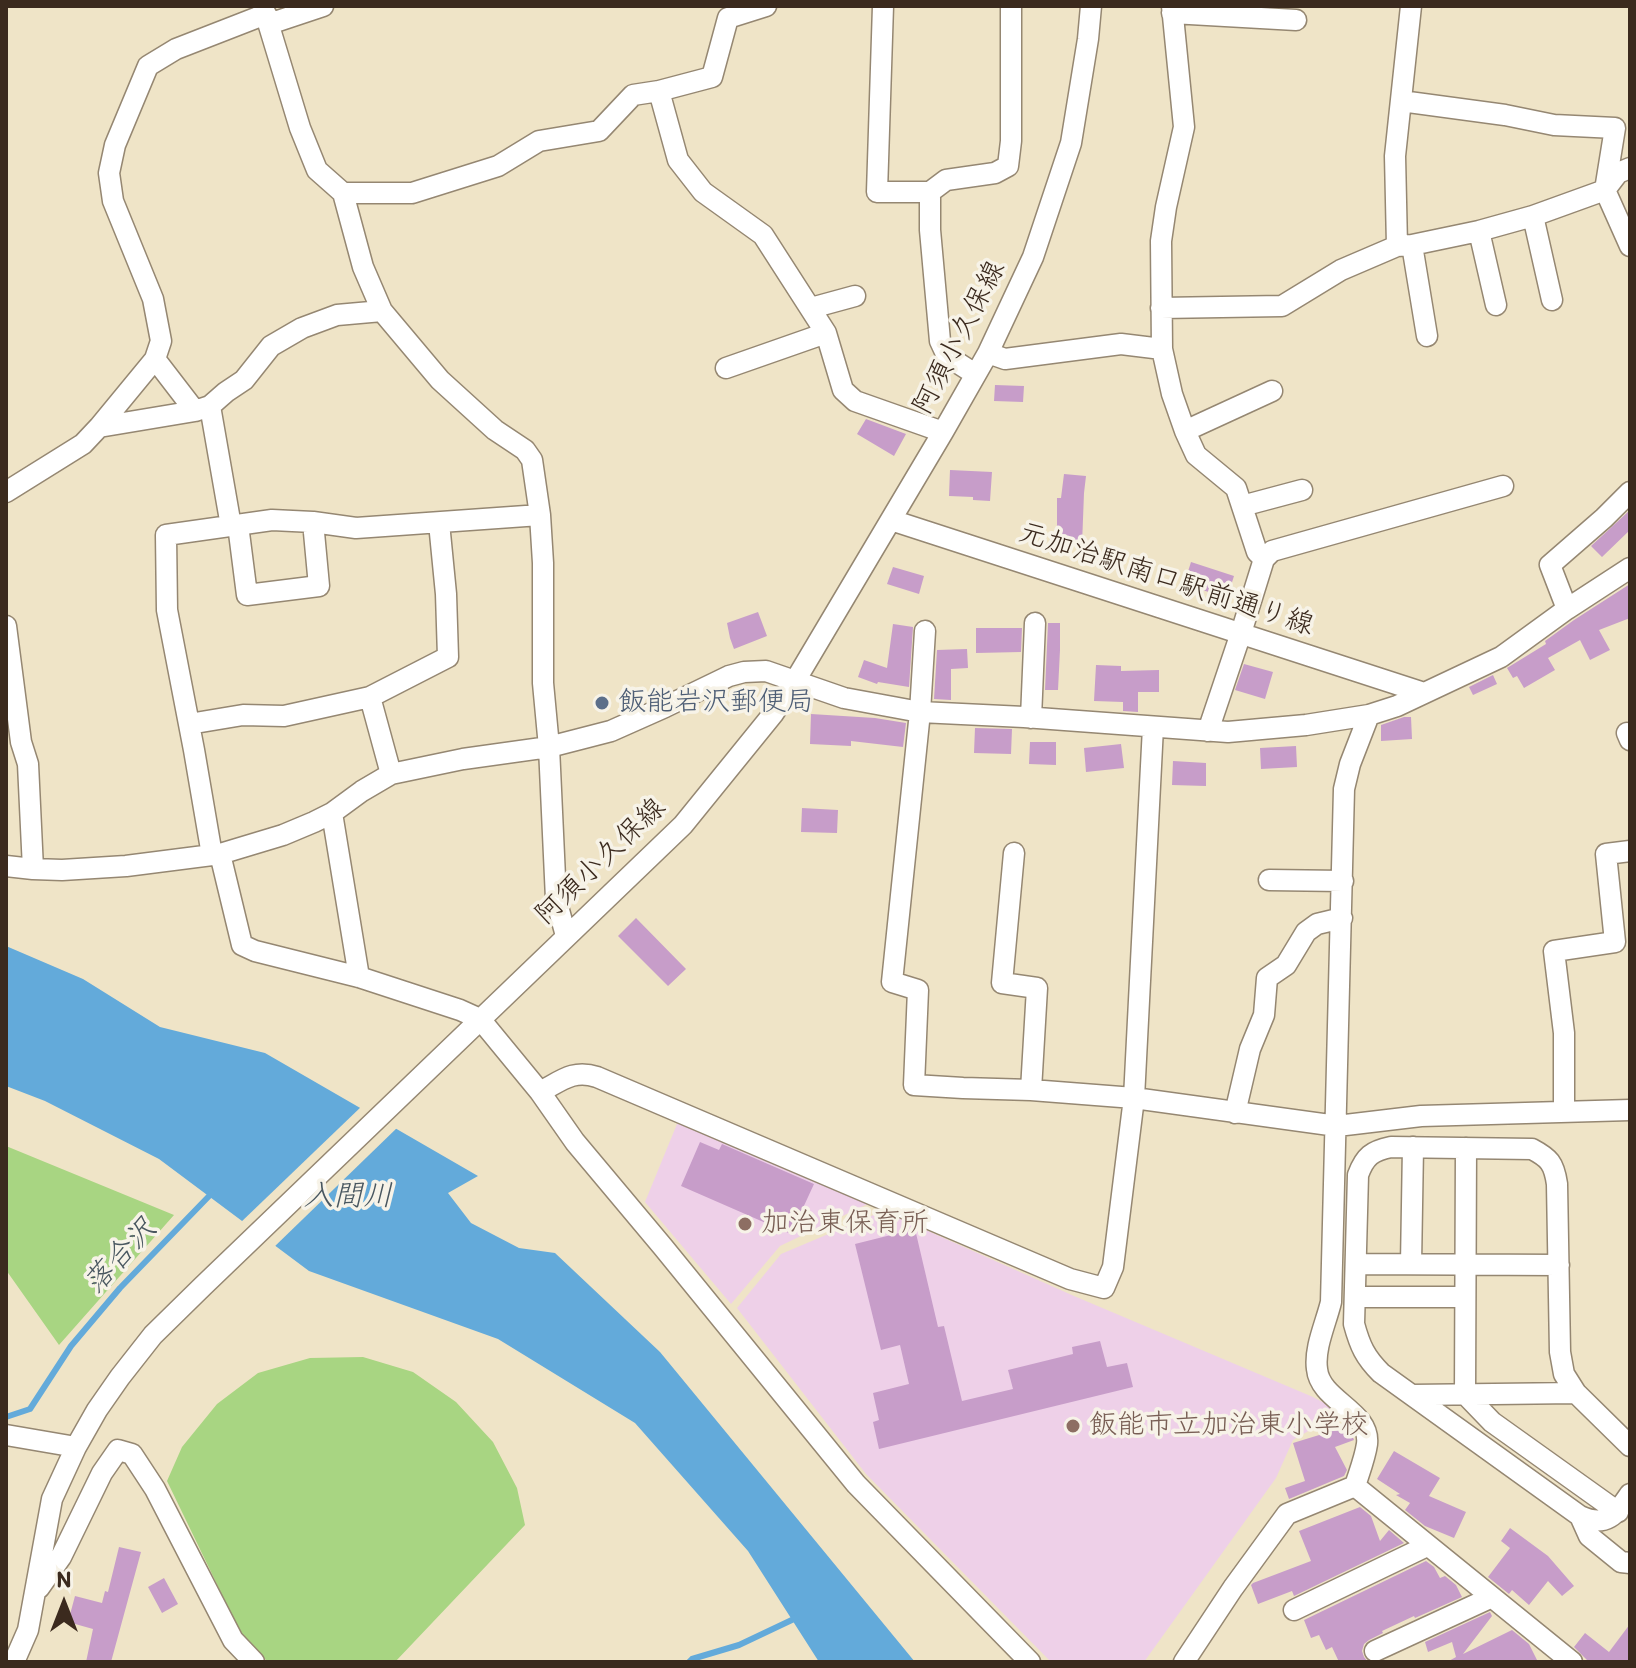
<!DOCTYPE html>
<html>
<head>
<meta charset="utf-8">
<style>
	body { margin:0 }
	#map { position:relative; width:1636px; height:1668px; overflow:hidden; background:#efe4c7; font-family:Itim,sans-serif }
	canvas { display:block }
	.frame { position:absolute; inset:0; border:8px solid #3b2a1e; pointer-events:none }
	.north { position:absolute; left:24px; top:1564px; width:80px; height:80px; -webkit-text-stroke:6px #f7f3e8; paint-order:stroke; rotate:0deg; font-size:22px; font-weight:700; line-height:32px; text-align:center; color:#3b2a1e }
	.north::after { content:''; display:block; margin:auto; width:28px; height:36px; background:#3b2a1e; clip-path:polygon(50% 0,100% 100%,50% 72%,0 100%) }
</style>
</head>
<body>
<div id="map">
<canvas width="1636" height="1668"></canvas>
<div class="frame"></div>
<div class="north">N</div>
</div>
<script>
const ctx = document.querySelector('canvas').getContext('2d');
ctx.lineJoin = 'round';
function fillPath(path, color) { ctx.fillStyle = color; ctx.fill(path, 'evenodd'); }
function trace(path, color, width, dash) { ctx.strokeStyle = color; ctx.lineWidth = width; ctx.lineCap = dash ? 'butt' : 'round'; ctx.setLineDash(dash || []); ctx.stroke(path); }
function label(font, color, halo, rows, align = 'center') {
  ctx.font = font + ' Itim,"Klee One",sans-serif'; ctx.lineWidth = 7; ctx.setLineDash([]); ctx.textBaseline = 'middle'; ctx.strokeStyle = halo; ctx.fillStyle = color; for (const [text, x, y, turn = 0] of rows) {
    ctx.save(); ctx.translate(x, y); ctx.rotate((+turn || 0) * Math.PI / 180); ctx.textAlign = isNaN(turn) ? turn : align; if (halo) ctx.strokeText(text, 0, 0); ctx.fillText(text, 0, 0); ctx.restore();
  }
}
const built = new Path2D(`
	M 693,1123 L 876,1200 L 780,1246 L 731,1304 L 645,1202 L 677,1124 Z
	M 883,1211 L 1074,1296 L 1313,1397 L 1341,1412 L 1293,1440 L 1276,1478 L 1144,1662 L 1051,1662 L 866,1474 L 737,1308 L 781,1254 Z`);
const green = new Path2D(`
	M 6,1146 L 174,1215 L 59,1345 L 6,1270 Z
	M 363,1357 L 413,1372 L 456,1402 L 493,1442 L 517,1488 L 525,1525 L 395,1662 L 268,1662 L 241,1634 L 167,1481 L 182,1447 L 217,1404 L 258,1373 L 310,1358 Z`);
const water = new Path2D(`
	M 6,946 L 83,979 L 160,1027 L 265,1053 L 478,1176 L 448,1193 L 471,1223 L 519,1248 L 555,1253 L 660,1352 L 915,1662 L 819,1662 L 748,1551 L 635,1423 L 498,1339 L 309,1271 L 159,1159 L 45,1101 L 6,1086 Z`);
const pier = new Path2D(`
	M 363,1105 L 399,1126 L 272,1249 L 239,1224 Z`);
const stream = new Path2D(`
	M 6,1417 L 30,1409 L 71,1346 L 120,1288 L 212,1193
	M 689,1662 L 692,1659 L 739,1645 L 796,1618`);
const building = new Path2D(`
	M 995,385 L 1024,386 L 1023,402 L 994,401 Z
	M 866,419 L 906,434 L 894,456 L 857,434 Z
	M 950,470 L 992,472 L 990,501 L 973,500 L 973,497 L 949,496 Z
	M 1064,474 L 1086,476 L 1084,493 L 1082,545 L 1057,545 L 1057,498 L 1061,498 Z
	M 1630,510 L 1630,530 L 1602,557 L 1591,546 Z
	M 1191,562 L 1234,576 L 1227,598 L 1184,584 Z
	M 893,567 L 924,576 L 919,594 L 887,584 Z
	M 1630,584 L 1630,618 L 1599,630 L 1610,650 L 1590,660 L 1580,640 L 1548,658 L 1555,670 L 1524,688 L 1517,676 L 1513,678 L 1507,668 L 1546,644 L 1545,641 L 1574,620 Z
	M 758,612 L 767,636 L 734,649 L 730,638 L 727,623 Z
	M 1048,623 L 1060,623 L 1060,650 L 1058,690 L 1045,690 Z
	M 893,624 L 913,627 L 909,687 L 878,682 L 877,684 L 858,677 L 864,660 L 887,668 Z
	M 976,628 L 1022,628 L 1021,652 L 976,653 Z
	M 967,649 L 968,668 L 951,669 L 951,700 L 934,699 L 937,650 Z
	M 1244,664 L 1273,672 L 1265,699 L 1235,690 Z
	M 1096,665 L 1121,666 L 1121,671 L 1159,670 L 1159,692 L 1138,692 L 1138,712 L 1123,711 L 1123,702 L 1094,701 Z
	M 1493,675 L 1497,684 L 1473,695 L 1469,687 Z
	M 811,714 L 875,718 L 906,723 L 903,747 L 851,741 L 851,746 L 810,744 Z
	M 1404,717 L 1411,717 L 1412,739 L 1381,741 L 1381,725 Z
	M 975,728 L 1012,729 L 1011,754 L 974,753 Z
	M 1030,742 L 1056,742 L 1056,765 L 1029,764 Z
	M 1121,744 L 1124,768 L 1086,772 L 1084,748 Z
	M 1296,746 L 1297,767 L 1261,769 L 1260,748 Z
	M 1173,761 L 1206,763 L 1206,786 L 1172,785 Z
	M 802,808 L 838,810 L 837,833 L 801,832 Z
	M 636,918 L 686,969 L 668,986 L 618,936 Z
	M 700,1142 L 719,1150 L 722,1144 L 814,1184 L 791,1234 L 681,1186 Z
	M 915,1229 L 938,1327 L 944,1326 L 962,1401 L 1013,1389 L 1008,1370 L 1073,1354 L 1072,1347 L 1100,1341 L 1107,1367 L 1127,1363 L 1133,1387 L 879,1449 L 873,1422 L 879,1420 L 873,1393 L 909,1384 L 900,1345 L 881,1350 L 855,1244 Z
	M 1344,1423 L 1350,1430 L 1354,1440 L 1335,1447 L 1347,1470 L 1344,1476 L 1289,1499 L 1285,1488 L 1305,1481 L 1293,1443 L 1329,1432 L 1328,1429 Z
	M 1394,1451 L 1440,1478 L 1429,1496 L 1466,1512 L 1454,1538 L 1425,1526 L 1405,1510 L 1410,1503 L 1396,1495 L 1400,1494 L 1377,1479 Z
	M 1360,1507 L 1371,1516 L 1380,1541 L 1389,1530 L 1404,1543 L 1294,1596 L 1292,1591 L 1258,1604 L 1251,1585 L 1253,1583 L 1311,1561 L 1299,1531 Z
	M 1510,1528 L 1548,1556 L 1574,1586 L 1562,1596 L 1548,1581 L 1529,1605 L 1512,1590 L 1509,1594 L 1488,1577 L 1510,1548 L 1501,1541 Z
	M 119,1547 L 141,1552 L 111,1662 L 86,1662 L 93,1629 L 68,1622 L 75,1596 L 102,1603 L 105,1591 L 108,1592 Z
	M 1426,1561 L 1434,1567 L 1440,1578 L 1445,1576 L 1456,1585 L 1462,1597 L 1415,1618 L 1414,1616 L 1382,1631 L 1383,1633 L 1369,1640 L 1364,1644 L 1362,1651 L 1364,1657 L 1368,1662 L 1339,1662 L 1332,1647 L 1326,1650 L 1319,1635 L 1311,1638 L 1304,1620 Z
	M 164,1578 L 178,1604 L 162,1613 L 148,1587 Z
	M 1490,1612 L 1492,1616 L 1463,1654 L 1512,1630 L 1529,1644 L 1538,1662 L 1447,1662 L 1456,1657 L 1452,1642 L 1428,1652 L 1425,1642 Z
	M 1630,1624 L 1630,1662 L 1589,1662 L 1574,1647 L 1585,1633 L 1609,1652 Z`);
const minor = new Path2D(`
	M 263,6 L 300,128 L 317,170 L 343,193 L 363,267 L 382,311 L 440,380 L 495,430 L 525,450 L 532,460 L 540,515 L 543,563 L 543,683 L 549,747 L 556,899 L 566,936
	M 883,6 L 877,192 L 930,192 L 946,180 L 995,173 L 1008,166 L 1011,141 L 1011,6
	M 1172,6 L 1184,127 L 1166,207 L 1161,241 L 1162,349 L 1172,394 L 1185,431 L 1196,455 L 1236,488 L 1257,552 L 1264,559
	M 1172,13 L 1296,20
	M 269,24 L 323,6
	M 659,91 L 678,160 L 703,192 L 763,235 L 826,333 L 843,390 L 855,401 L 943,432
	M 1401,101 L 1505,115 L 1554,125 L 1615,128 L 1605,190
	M 1605,190 L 1618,173 L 1630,168
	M 930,192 L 930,230 L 940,341 L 947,356 L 975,374
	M 343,193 L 412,193 L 498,166 L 539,141 L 599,131 L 633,95 L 659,91 L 712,77 L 728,18 L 766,6
	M 1533,216 L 1552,300
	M 1479,231 L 1496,305
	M 1412,245 L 1427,336
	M 1397,246 L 1395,156 L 1411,6
	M 811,308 L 855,296
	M 1161,308 L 1282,306 L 1341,270 L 1397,246 L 1412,245 L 1479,231 L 1533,216 L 1605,190 L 1630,246
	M 988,353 L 1005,359 L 1121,344 L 1162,349
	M 155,359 L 195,411
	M 726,368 L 826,333
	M 210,406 L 231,526
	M 99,427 L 195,411 L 210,406 L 226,392 L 244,380 L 271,346 L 302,328 L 337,315 L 382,311
	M 1185,431 L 1272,391
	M 6,492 L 83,444 L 99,427 L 155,359 L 161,341 L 153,299 L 113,201 L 109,173 L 115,145 L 148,66 L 176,49 L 266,14
	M 1242,506 L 1302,490
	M 891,520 L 1424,693
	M 238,525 L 247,595 L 319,586 L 313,522
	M 1567,609 L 1550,565 L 1604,518 L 1630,492
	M 6,626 L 21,742 L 28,764 L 33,869
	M 925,631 L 920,712 L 892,982 L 918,990 L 914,1085 L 963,1088 L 1031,1090 L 1134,1098 L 1337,1126 L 1421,1116 L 1630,1110
	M 370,697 L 448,657 L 446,594 L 439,523
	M 1031,718 L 1035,623
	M 189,724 L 243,715 L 284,716 L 370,697 L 391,774
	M 1208,731 L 1241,633 L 1264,559 L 1272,551 L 1503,486
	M 1627,733 L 1630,740
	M 332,813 L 359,977
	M 1014,853 L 1002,983 L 1037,988 L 1031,1090
	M 220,854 L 242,945 L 255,951 L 359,977 L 460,1010 L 480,1019 L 540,1092 L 575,1142 L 663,1247 L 856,1484 L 1030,1662
	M 212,855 L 194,750 L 167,610 L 166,535 L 272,520 L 313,522 L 356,528 L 540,515
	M 6,866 L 33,869 L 62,870 L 126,866 L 220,854 L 283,835 L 314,822 L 332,813 L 362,791 L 391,774 L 463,759 L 549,747 L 611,731 L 665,707 L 729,676 L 744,672 L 766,671 L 844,698 L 920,712 L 1024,717 L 1228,732 L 1306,725 L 1369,715 L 1397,706 L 1501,657 L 1567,609 L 1630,568
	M 1269,880 L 1343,881
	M 540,1092 C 561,1081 573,1069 597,1077 L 1070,1279 L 1104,1288 L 1113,1267 L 1134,1098 L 1153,727
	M 1564,1112 L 1564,1033 L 1554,951 L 1615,942 L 1606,854 L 1630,851
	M 1235,1113 L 1250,1049 L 1264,1015 L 1267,978 L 1286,965 L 1306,932 L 1317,924 L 1342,918
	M 1466,1148 L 1465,1394 L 1492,1422 L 1618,1512
	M 1356,1264 L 1559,1265
	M 1411,1264 L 1413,1147
	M 1355,1297 L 1465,1297
	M 1412,1395 L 1576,1393
	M 6,1435 L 76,1447
	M 1630,1446 L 1576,1393 L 1564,1374 L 1560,1352 L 1557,1184 C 1554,1163 1549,1158 1532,1149 L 1391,1147 C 1372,1151 1365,1156 1358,1175 L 1354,1324 C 1360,1346 1365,1357 1381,1373 L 1580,1516 C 1606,1528 1616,1515 1630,1494
	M 1355,1486 L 1572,1662
	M 1580,1516 L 1589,1536 L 1621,1562 L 1630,1563
	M 39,1588 L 61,1557 L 102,1473 L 118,1450 L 132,1454 L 155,1489 L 233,1640 L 254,1662
	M 1294,1610 L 1427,1546
	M 1375,1651 L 1490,1598
	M 14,1662 L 28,1630 L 52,1499 L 76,1447 L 97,1410 L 120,1377 L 153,1335 L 203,1286 L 683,825 L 773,714 L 795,681 L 943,432 L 988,353 L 1033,257 L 1071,143 L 1088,39 L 1091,6
	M 1184,1662 L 1233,1588 L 1287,1514 L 1355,1486 C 1359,1473 1365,1458 1367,1444 C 1371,1411 1320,1401 1317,1369 C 1314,1348 1326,1323 1331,1302 L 1344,789 L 1350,764 L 1369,715`);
const markers = [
	[602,703,8,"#5c6f8a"],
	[745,1224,8,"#8d6e63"],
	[1073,1426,8,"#8d6e63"]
];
const streetNames = [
	["阿須小久保線",960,338,-63],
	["元加治駅南口駅前通り線",1166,580,18],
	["阿須小久保線",601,862,-44]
];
const serviceNames = [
	["飯能岩沢郵便局",618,703]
];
const educationNames = [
	["加治東保育所",761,1224],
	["飯能市立加治東小学校",1089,1426]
];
const waterNames = [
	["入間川",348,1197],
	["落合沢",121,1257,-47]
];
fillPath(built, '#eed0e8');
fillPath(green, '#a8d582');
fillPath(water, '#63aada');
fillPath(pier, '#efe4c7');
trace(stream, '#63aada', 6);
fillPath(building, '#c79dc9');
trace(minor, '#958772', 23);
trace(minor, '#fff', 20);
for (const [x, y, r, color] of markers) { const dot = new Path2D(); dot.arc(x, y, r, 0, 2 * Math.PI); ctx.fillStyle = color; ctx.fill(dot); trace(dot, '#f7f3e8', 3); }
label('28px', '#3b2a1e', '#f7f3e8', streetNames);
label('28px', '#4e5e75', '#f7f3e8', serviceNames, 'left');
label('28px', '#785e54', '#f7f3e8', educationNames, 'left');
label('italic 30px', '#495760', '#f7f3e8', waterNames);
</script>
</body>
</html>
